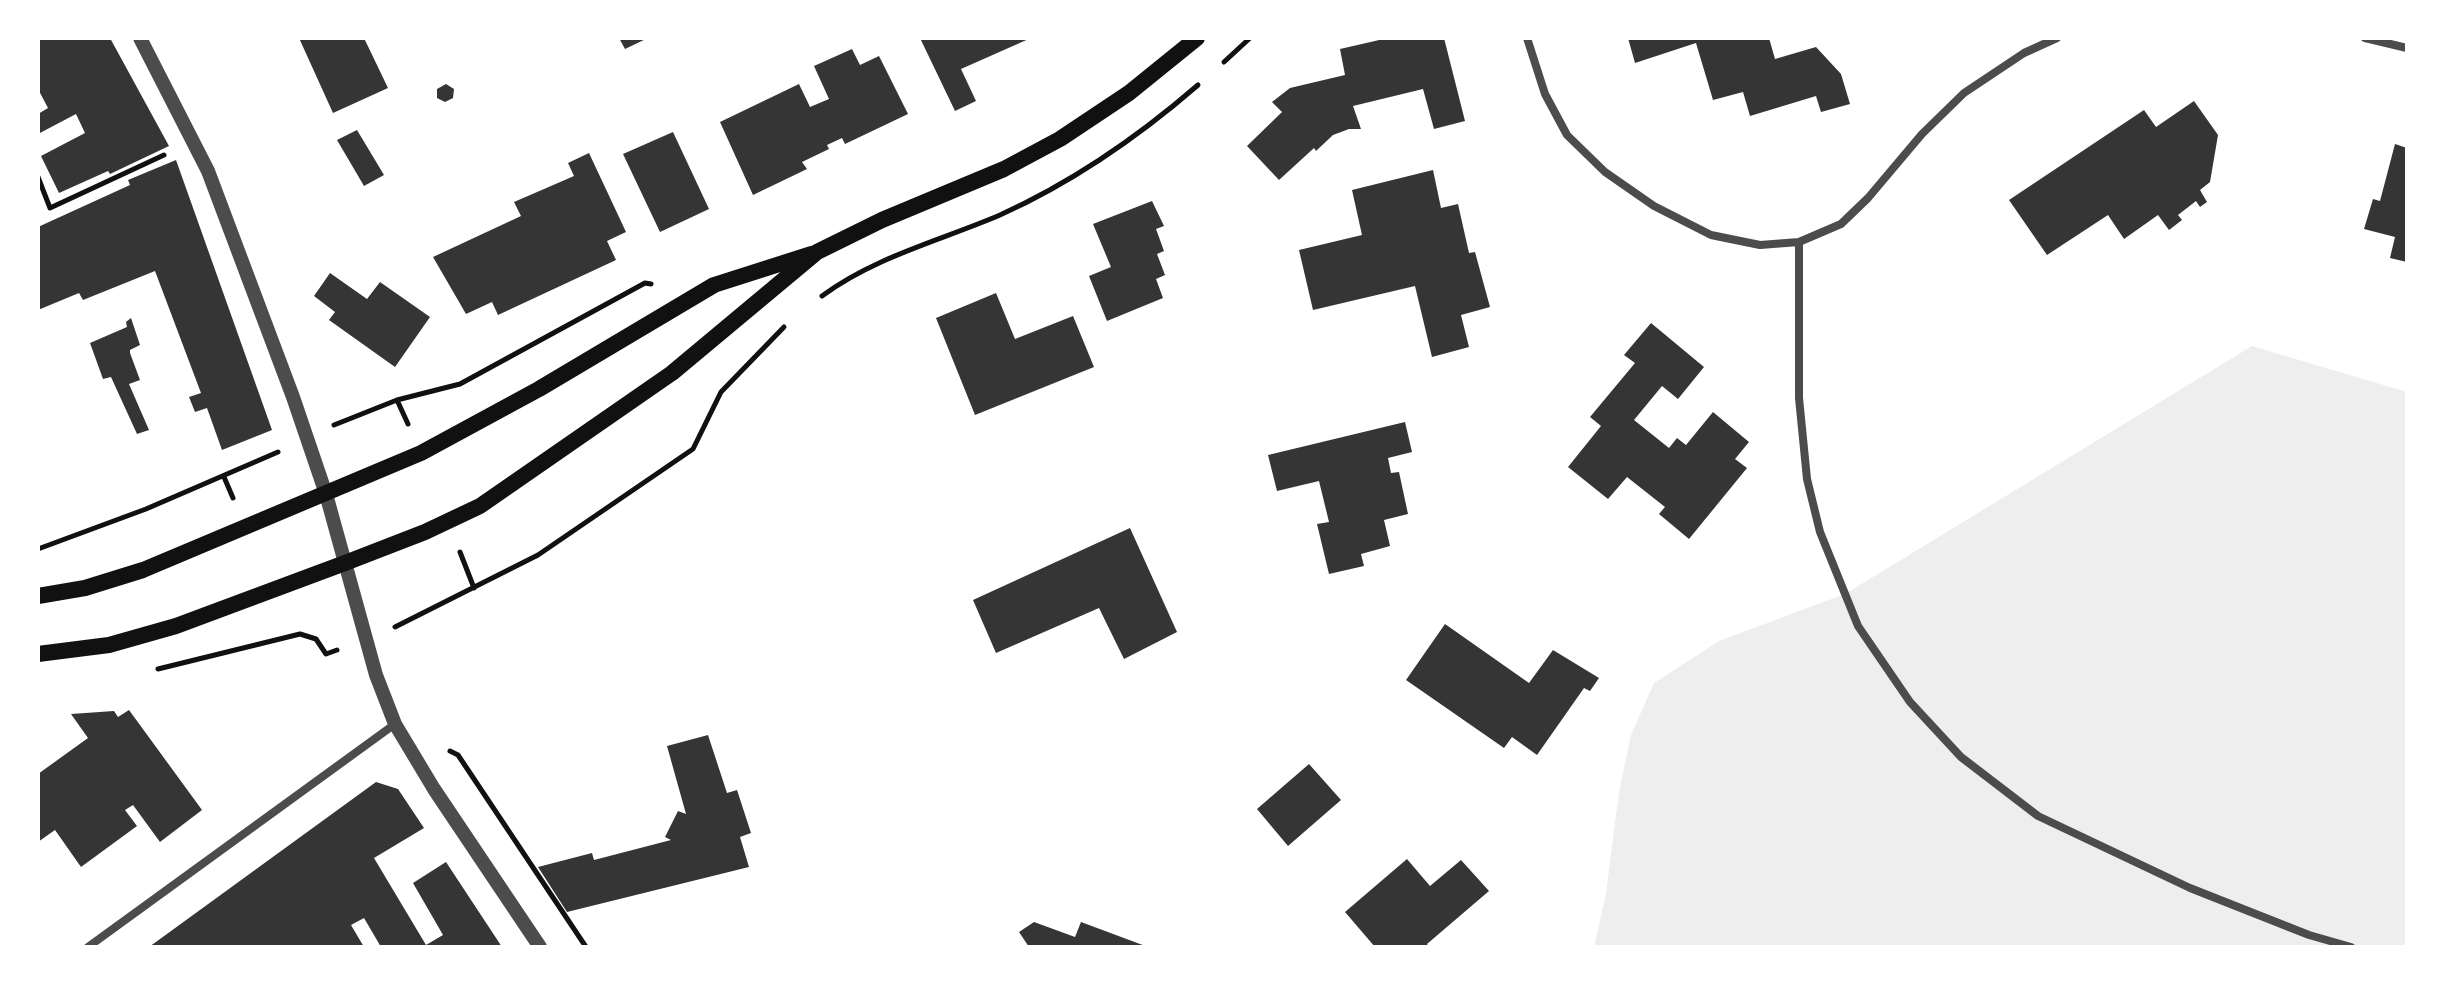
<!DOCTYPE html>
<html>
<head>
<meta charset="utf-8">
<style>
	body { margin:0 }
	#map { position:relative; width:2445px; height:985px; overflow:hidden; background:#fff; font-family:"Roboto Serif",serif }
	canvas { display:block }
	.frame { position:absolute; inset:0; border:40px solid #fff; pointer-events:none }
</style>
</head>
<body>
<div id="map">
<canvas width="2445" height="985"></canvas>
<div class="frame"></div>
</div>
<script>
const ctx = document.querySelector('canvas').getContext('2d');
ctx.lineJoin = 'round';
function fillPath(path, color) { ctx.fillStyle = color; ctx.fill(path, 'evenodd'); }
function trace(path, color, width, dash) { ctx.strokeStyle = color; ctx.lineWidth = width; ctx.lineCap = dash ? 'butt' : 'round'; ctx.setLineDash(dash || []); ctx.stroke(path); }
const green = new Path2D(`
	M 2252,346 L 2407,392 L 2407,947 L 1594,947 L 1606,894 L 1619,792 L 1631,735 L 1654,683 L 1719,641 L 1845,594 Z`);
const building = new Path2D(`
	M 38,38 L 110,38 L 169,146 L 110,174 L 108,171 L 59,193 L 41,156 L 85,133 L 76,114 L 38,134 L 38,114 L 48,108 L 38,89 Z
	M 299,38 L 364,38 L 388,88 L 333,113 Z
	M 619,38 L 648,38 L 625,49 Z
	M 920,38 L 1031,38 L 961,69 L 976,101 L 955,111 Z
	M 1388,38 L 1444,38 L 1465,121 L 1434,129 L 1423,89 L 1353,106 L 1361,129 L 1349,129 L 1333,135 L 1316,151 L 1314,148 L 1279,180 L 1247,146 L 1282,112 L 1272,102 L 1290,88 L 1345,75 L 1340,49 Z
	M 1628,38 L 1769,38 L 1775,59 L 1816,47 L 1841,74 L 1850,104 L 1821,112 L 1816,96 L 1750,116 L 1743,92 L 1713,100 L 1696,43 L 1635,63 Z
	M 852,49 L 860,65 L 879,56 L 908,114 L 845,144 L 842,138 L 827,145 L 829,149 L 802,162 L 807,169 L 753,195 L 720,122 L 799,84 L 810,107 L 829,99 L 814,66 Z
	M 446,84 L 454,89 L 453,98 L 445,102 L 437,98 L 437,89 Z
	M 2194,101 L 2218,135 L 2210,182 L 2200,190 L 2207,202 L 2200,207 L 2196,201 L 2178,215 L 2182,220 L 2169,230 L 2158,215 L 2124,239 L 2108,215 L 2047,255 L 2009,200 L 2144,110 L 2156,127 Z
	M 357,130 L 384,175 L 364,186 L 337,140 Z
	M 673,132 L 709,209 L 660,232 L 623,154 Z
	M 2395,144 L 2407,148 L 2407,262 L 2390,258 L 2395,237 L 2364,229 L 2373,199 L 2380,201 Z
	M 589,153 L 626,232 L 607,241 L 616,260 L 498,315 L 492,302 L 466,314 L 433,257 L 521,216 L 514,202 L 574,176 L 568,163 Z
	M 176,160 L 272,430 L 222,450 L 207,408 L 195,412 L 189,397 L 201,393 L 155,271 L 83,300 L 79,293 L 38,310 L 38,227 L 130,185 L 128,180 Z
	M 1433,170 L 1441,208 L 1458,204 L 1469,253 L 1475,252 L 1490,307 L 1461,315 L 1469,347 L 1432,357 L 1415,286 L 1313,310 L 1299,250 L 1362,235 L 1352,190 Z
	M 1152,201 L 1164,226 L 1156,229 L 1164,251 L 1157,254 L 1165,275 L 1156,279 L 1163,298 L 1107,321 L 1089,276 L 1111,267 L 1093,224 Z
	M 330,273 L 367,299 L 380,282 L 430,317 L 395,367 L 329,320 L 335,312 L 314,296 Z
	M 996,293 L 1015,339 L 1073,316 L 1094,367 L 975,415 L 936,318 Z
	M 131,318 L 140,345 L 130,350 L 130,353 L 140,380 L 129,384 L 149,430 L 137,434 L 111,377 L 103,379 L 90,343 L 127,327 L 126,322 Z
	M 1651,323 L 1704,367 L 1678,399 L 1662,386 L 1634,420 L 1669,448 L 1677,438 L 1686,445 L 1713,412 L 1749,442 L 1735,459 L 1747,468 L 1689,539 L 1659,514 L 1665,507 L 1627,477 L 1608,499 L 1568,467 L 1601,426 L 1590,417 L 1635,363 L 1624,355 Z
	M 1405,422 L 1412,452 L 1388,458 L 1391,473 L 1399,472 L 1408,514 L 1384,520 L 1390,546 L 1361,554 L 1364,566 L 1329,574 L 1317,524 L 1329,522 L 1319,481 L 1277,491 L 1268,455 Z
	M 1130,528 L 1177,632 L 1124,659 L 1099,608 L 996,653 L 973,600 Z
	M 1445,624 L 1529,683 L 1553,650 L 1599,678 L 1590,691 L 1584,688 L 1537,755 L 1512,737 L 1504,748 L 1406,680 Z
	M 129,710 L 202,810 L 160,842 L 133,805 L 125,810 L 137,826 L 81,867 L 55,830 L 38,842 L 38,774 L 88,738 L 71,714 L 114,711 L 118,717 Z
	M 708,735 L 727,793 L 737,790 L 751,833 L 740,837 L 749,867 L 567,912 L 538,867 L 592,853 L 594,860 L 671,840 L 665,837 L 678,811 L 686,814 L 667,746 Z
	M 1309,764 L 1341,800 L 1288,846 L 1257,809 Z
	M 376,782 L 398,789 L 424,828 L 374,858 L 426,945 L 443,935 L 413,883 L 446,862 L 502,947 L 381,947 L 364,918 L 351,925 L 364,947 L 149,947 Z
	M 1407,859 L 1430,886 L 1461,860 L 1489,891 L 1427,944 L 1429,947 L 1375,947 L 1345,912 Z
	M 1034,922 L 1075,937 L 1081,922 L 1148,947 L 1029,947 L 1019,932 Z`);
const path = new Path2D(`
	M 1224,62 L 1250,38
	M 38,177 L 50,208 L 164,155
	M 822,296 C 874,257 942,240 1000,215 C 1073,182 1138,137 1198,85
	M 397,400 L 408,424
	M 334,425 L 397,400 L 460,384 L 645,283 L 651,284
	M 224,477 L 233,498
	M 38,549 L 146,509 L 278,452
	M 460,552 L 474,588
	M 395,627 L 538,555 L 693,449 L 721,392 L 784,327
	M 158,669 L 300,634 L 316,639 L 326,654 L 337,650
	M 450,751 L 458,755 L 586,947`);
const minor = new Path2D(`
	M 1527,38 L 1545,94 L 1567,135 L 1605,172 L 1654,206 L 1711,235 L 1760,245 L 1799,242 L 1841,224 L 1868,198 L 1922,134 L 1964,93 L 2024,53 L 2057,38
	M 2365,38 L 2407,48
	M 1799,242 L 1799,398 L 1807,479 L 1820,532 L 1858,626 L 1910,702 L 1961,757 L 2038,816 L 2190,888 L 2309,935 L 2351,947
	M 88,947 L 395,724`);
const tertiary = new Path2D(`
	M 140,38 L 208,171 L 293,397 L 326,494 L 376,675 L 395,724 L 434,789 L 540,947`);
const secondary = new Path2D(`
	M 38,596 L 85,588 L 143,570 L 421,453 L 539,389 L 714,285 L 811,254
	M 38,654 L 109,645 L 176,626 L 345,563 L 425,532 L 480,506 L 672,373 L 817,252 L 882,220 L 1004,169 L 1060,139 L 1129,93 L 1197,38`);
fillPath(green, '#eee');
fillPath(building, '#353535');
trace(path, '#111', 5);
trace(minor, '#4c4c4c', 8);
trace(tertiary, '#4c4c4c', 14);
trace(secondary, '#111', 16);
</script>
</body>
</html>
